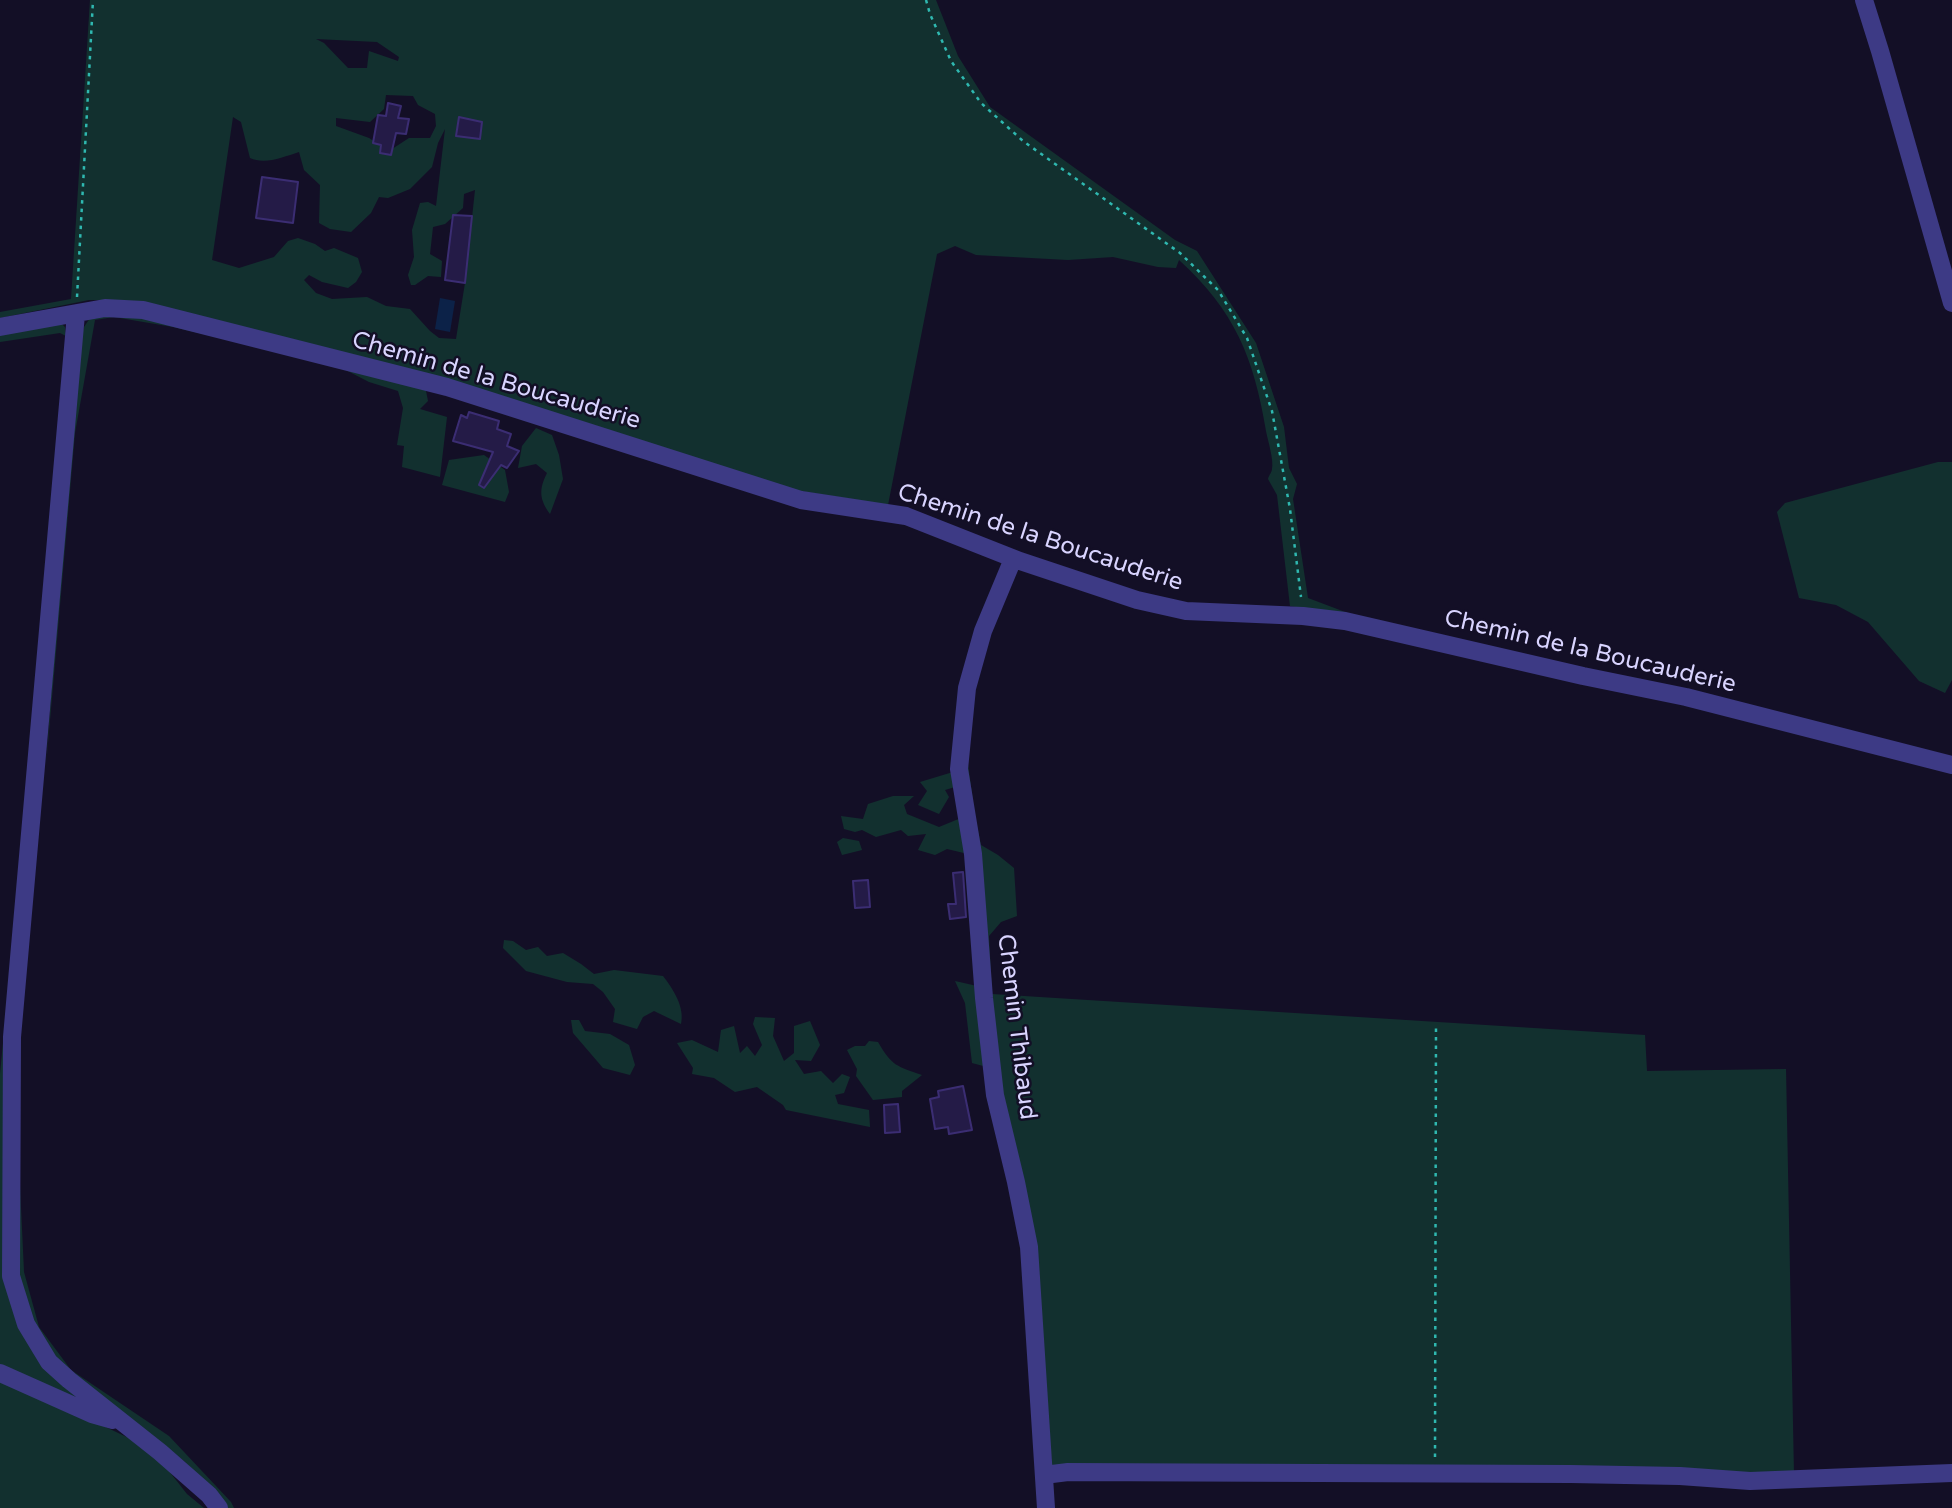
<!DOCTYPE html>
<html>
<head>
<meta charset="utf-8">
<style>
	body { margin:0 }
	canvas { display:block; background:#130f26 }
</style>
</head>
<body>
<canvas width="1952" height="1508"></canvas>
<script>
const ctx = document.querySelector('canvas').getContext('2d');
ctx.lineJoin = 'round';
function fillPath(path, color) { ctx.fillStyle = color; ctx.fill(path, 'evenodd'); }
function trace(path, color, width, dash) { ctx.strokeStyle = color; ctx.lineWidth = width; ctx.lineCap = dash ? 'butt' : 'round'; ctx.setLineDash(dash || []); ctx.stroke(path); }
function label(font, color, halo, rows, align = 'center') {
  ctx.font = font + ' "Varela Round",sans-serif'; ctx.lineWidth = 5; ctx.setLineDash([]); ctx.textBaseline = 'middle'; ctx.strokeStyle = halo; ctx.fillStyle = color; for (const [text, x, y, turn = 0] of rows) {
    ctx.save(); ctx.translate(x, y); ctx.rotate((+turn || 0) * Math.PI / 180); ctx.textAlign = isNaN(turn) ? turn : align; if (halo) ctx.strokeText(text, 0, 0); ctx.fillText(text, 0, 0); ctx.restore();
  }
}
const green = new Path2D(`
	M 90,0 L 936,0 L 958,56 L 990,107 L 1175,240 L 1197,251 L 1256,343 L 1284,427 L 1289,468 L 1297,484 L 1293,499 L 1308,598 L 1361,618 L 1290,606 L 1277,495 L 1268,479 C 1269,475 1272,472 1272,469 C 1274,460 1268,441 1266,431 C 1254,358 1235,311 1179,260 L 1176,268 L 1158,267 L 1113,257 L 1068,260 L 976,255 L 955,246 L 937,254 L 888,505 L 775,487 L 425,386 L 428,401 L 420,409 L 447,417 L 440,477 L 402,467 L 404,446 L 397,445 L 403,408 L 398,391 L 369,382 L 338,366 L 173,327 L 114,317 L 95,320 L 75,433 L 46,766 L 71,421 L 79,345 L 84,327 L 90,318 L 111,300 L 89,300 L 0,318 L 0,312 L 71,299 ZM 316,39 L 377,42 L 399,57 L 398,61 L 369,51 L 367,68 L 348,68 L 324,43 ZM 386,95 L 413,96 L 418,105 L 435,114 L 436,126 L 430,138 L 409,138 L 389,151 L 369,138 L 336,126 L 336,118 L 370,122 L 384,109 ZM 233,117 L 241,122 L 250,158 C 265,165 283,157 299,152 L 304,170 L 320,185 L 319,223 L 330,229 L 351,232 L 371,213 L 379,197 L 388,198 L 410,189 L 432,167 L 438,143 L 445,129 L 436,206 L 428,202 L 420,203 L 412,230 L 414,257 L 408,275 L 411,285 L 415,285 L 428,276 L 441,277 L 442,261 L 430,254 L 433,227 L 445,224 L 463,208 L 464,194 L 475,190 L 465,283 L 456,339 L 439,338 L 430,331 L 410,309 L 386,306 L 367,297 L 332,299 L 316,293 L 304,280 L 309,275 L 322,282 L 348,288 L 356,282 L 362,272 L 358,258 L 334,248 L 325,251 L 315,244 L 298,238 L 288,241 L 274,257 L 239,268 L 212,260 Z
	M 59,321 L 65,327 L 66,336 L 60,333 L 0,342 L 0,329 Z
	M 536,428 L 552,435 L 559,455 L 563,479 L 550,514 C 539,499 539,489 547,473 L 536,464 L 518,468 L 522,446 Z
	M 484,455 L 505,470 L 509,492 L 505,502 L 442,485 L 449,460 Z
	M 1938,462 L 1952,462 L 1952,680 L 1945,693 L 1919,681 L 1868,622 L 1836,605 L 1799,598 L 1777,512 L 1785,503 Z
	M 968,764 L 975,816 L 981,845 L 998,855 L 1014,868 L 1017,916 L 1001,922 L 989,936 L 992,994 L 1645,1035 L 1647,1071 L 1786,1069 L 1794,1475 L 1052,1466 L 1038,1315 L 1000,1093 L 968,854 L 947,849 L 935,855 L 918,850 L 926,834 L 908,836 L 901,830 L 876,837 L 862,830 L 855,832 L 844,829 L 841,816 L 863,819 L 868,804 L 893,796 L 914,796 L 904,805 L 907,814 L 939,827 L 961,818 L 963,770 Z
	M 953,772 L 955,787 L 945,790 L 949,797 L 939,814 L 918,805 L 927,791 L 920,782 Z
	M 843,838 L 859,841 L 862,850 L 842,855 L 837,842 Z
	M 504,940 L 513,941 L 526,950 L 538,947 L 547,956 L 563,953 L 581,964 L 594,974 L 614,970 L 663,976 C 673,989 685,1007 681,1024 L 654,1011 L 643,1017 L 637,1029 L 613,1022 L 615,1009 L 603,992 L 593,984 L 567,982 L 526,971 L 503,948 Z
	M 955,981 L 977,986 L 987,1067 L 972,1063 L 965,1003 Z
	M 755,1017 L 775,1018 L 773,1036 L 784,1061 L 794,1053 L 794,1026 L 810,1021 L 820,1045 L 811,1061 L 795,1060 L 804,1074 L 821,1071 L 833,1083 L 842,1074 L 850,1077 L 844,1093 L 835,1095 L 838,1104 L 869,1110 L 870,1127 L 786,1110 L 783,1105 L 757,1087 L 735,1092 L 714,1078 L 692,1074 L 693,1068 L 677,1043 L 692,1040 L 718,1052 L 721,1030 L 734,1026 L 740,1053 L 747,1046 L 755,1056 L 762,1045 L 753,1024 Z
	M 571,1020 L 579,1020 L 585,1031 L 610,1034 L 629,1045 L 635,1065 L 630,1075 L 603,1068 L 573,1033 Z
	M 5,1021 L 4,1155 L 21,1329 L 93,1407 L 0,1369 L 0,1074 Z
	M 869,1041 L 878,1042 C 892,1066 896,1066 922,1075 L 902,1091 L 902,1097 L 873,1100 L 856,1076 L 857,1069 L 847,1050 L 855,1046 L 865,1046 Z
	M 19,1164 L 24,1272 L 39,1327 L 71,1370 L 169,1436 L 231,1502 L 234,1508 L 227,1508 L 185,1462 L 58,1362 L 40,1338 L 16,1282 Z
	M 0,1381 L 70,1410 L 135,1441 L 165,1466 L 187,1494 L 204,1508 L 0,1508 Z`);
const water = new Path2D(`
	M 440,298 L 455,301 L 450,332 L 435,329 Z`);
const building = new Path2D(`
	M 388,103 L 401,106 L 398,118 L 409,119 L 406,134 L 396,133 L 391,155 L 380,153 L 381,145 L 373,143 L 378,115 L 386,116 Z
	M 459,117 L 482,122 L 480,139 L 456,136 Z
	M 262,177 L 298,182 L 293,223 L 256,218 Z
	M 453,215 L 472,216 L 465,283 L 445,280 Z
	M 469,412 L 499,421 L 497,429 L 511,434 L 507,446 L 519,451 L 507,468 L 501,465 L 484,488 L 479,485 L 493,452 L 453,441 L 461,415 L 467,418 Z
	M 963,872 L 966,917 L 950,919 L 948,904 L 956,904 L 953,873 Z
	M 868,880 L 870,907 L 855,908 L 853,881 Z
	M 963,1086 L 972,1130 L 949,1134 L 948,1127 L 935,1129 L 930,1099 L 939,1097 L 938,1091 Z
	M 898,1104 L 900,1132 L 885,1133 L 884,1105 Z`);
const path = new Path2D(`
	M 926,0 L 930,14 L 951,61 L 981,103 L 1023,141 L 1180,253 L 1218,290 L 1247,338 L 1272,411 L 1290,509 L 1301,597
	M 77,297 L 93,0
	M 1435,1457 L 1436,1026`);
const minor = new Path2D(`
	M 1864,0 L 1880,51 L 1952,303
	M 76,314 L 12,1037 L 11,1276 L 26,1324 L 49,1362 L 69,1380 L 160,1452 L 209,1495 L 219,1508
	M 0,327 L 105,308 L 143,310 L 447,387 L 801,500 L 906,516 L 1020,561 L 1137,600 L 1186,611 L 1303,616 L 1345,621 L 1583,676 L 1686,697 L 1952,765
	M 1013,559 L 983,631 L 967,688 L 959,769 L 973,854 L 984,998 L 995,1095 L 1016,1182 L 1029,1247 L 1046,1508
	M 0,1373 L 92,1414 L 113,1420
	M 1044,1475 L 1068,1472 L 1571,1474 L 1680,1476 L 1750,1481 L 1952,1473`);
const streetNames = [
	["Chemin de la Boucauderie",496,381,16],
	["Chemin de la Boucauderie",1040,538,18],
	["Chemin de la Boucauderie",1590,652,13],
	["Chemin Thibaud",1016,1027,83]
];
fillPath(green, '#12302f');
fillPath(water, '#0c2248');
fillPath(building, '#241b47');
trace(building, '#3b2d73', 2);
trace(path, '#2fb8b0', 2.5, [3.5, 5]);
trace(minor, '#3d3a85', 18);
label('24px', '#d9d4ff', '#130f26', streetNames);
</script>
</body>
</html>
